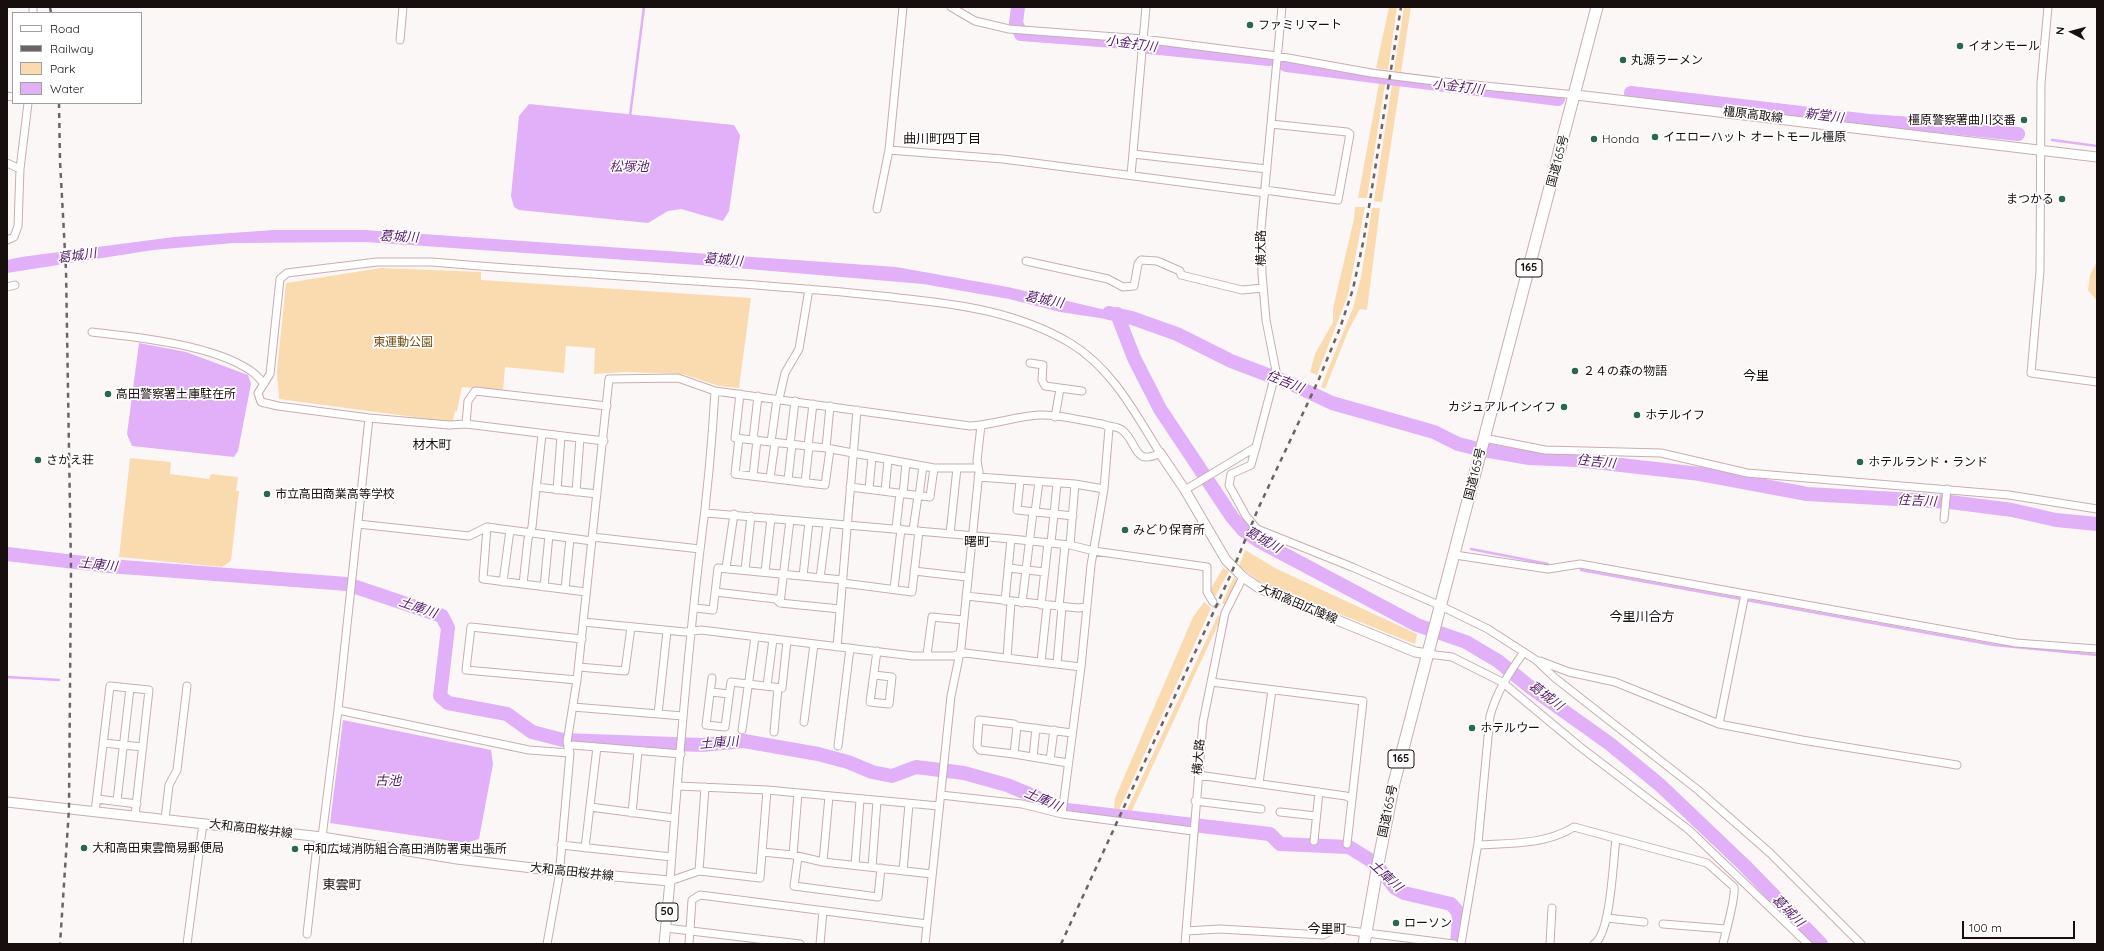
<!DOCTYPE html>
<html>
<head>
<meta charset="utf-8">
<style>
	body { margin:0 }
	#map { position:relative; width:2104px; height:951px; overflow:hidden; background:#fcf7f7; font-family:Quicksand,sans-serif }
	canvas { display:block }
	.frame { position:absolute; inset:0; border:8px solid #170e0e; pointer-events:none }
	.legend { position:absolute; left:12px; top:12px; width:130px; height:92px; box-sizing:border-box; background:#fff; border:1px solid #a29f9f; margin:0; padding:5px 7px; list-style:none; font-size:12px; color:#170e0e }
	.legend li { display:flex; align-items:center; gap:8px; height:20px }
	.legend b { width:20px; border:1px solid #a29f9f }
	.north { position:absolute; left:2052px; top:12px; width:40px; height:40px; -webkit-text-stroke:3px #fff; paint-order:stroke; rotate:276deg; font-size:11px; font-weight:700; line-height:16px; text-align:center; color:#170e0e }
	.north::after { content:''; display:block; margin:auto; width:14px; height:18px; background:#170e0e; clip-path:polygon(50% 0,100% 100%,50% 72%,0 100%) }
	.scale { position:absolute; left:1962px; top:921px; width:113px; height:18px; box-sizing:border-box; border:2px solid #170e0e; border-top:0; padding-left:5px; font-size:12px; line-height:14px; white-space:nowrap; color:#170e0e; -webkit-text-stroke:3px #fff; paint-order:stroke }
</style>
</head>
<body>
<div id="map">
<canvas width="2104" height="951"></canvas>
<div class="frame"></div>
<ul class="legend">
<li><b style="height:5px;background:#fff"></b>Road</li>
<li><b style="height:5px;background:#6b6464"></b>Railway</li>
<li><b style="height:11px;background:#fadbb0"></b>Park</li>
<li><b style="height:11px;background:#e1b0f8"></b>Water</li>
</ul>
<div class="north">N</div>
<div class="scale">100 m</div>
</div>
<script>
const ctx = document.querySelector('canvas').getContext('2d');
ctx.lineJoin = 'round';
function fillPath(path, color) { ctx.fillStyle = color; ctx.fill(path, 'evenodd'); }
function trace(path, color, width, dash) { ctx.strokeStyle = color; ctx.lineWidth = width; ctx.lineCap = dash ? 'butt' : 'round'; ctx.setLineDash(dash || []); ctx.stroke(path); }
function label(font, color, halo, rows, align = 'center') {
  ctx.font = font + ' Quicksand,"Noto Sans JP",sans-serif'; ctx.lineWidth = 3.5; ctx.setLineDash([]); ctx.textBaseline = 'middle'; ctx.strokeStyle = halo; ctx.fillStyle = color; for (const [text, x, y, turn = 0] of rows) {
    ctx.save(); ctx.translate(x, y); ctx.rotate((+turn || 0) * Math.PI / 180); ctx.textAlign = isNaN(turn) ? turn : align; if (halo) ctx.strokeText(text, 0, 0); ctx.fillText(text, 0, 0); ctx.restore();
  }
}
const green = new Path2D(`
	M 1389,7 L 1397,7 L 1388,70 L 1376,68 Z
	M 1404,7 L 1411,7 L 1401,72 L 1394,71 Z
	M 1379,83 L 1385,84 L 1367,198 L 1358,198 Z
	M 1392,84 L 1400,86 L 1382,202 L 1374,201 Z
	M 1355,207 L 1365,207 L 1348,295 L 1317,375 L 1310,372 L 1315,354 L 1333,322 L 1333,308 L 1354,219 Z
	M 1372,208 L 1380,208 L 1367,310 L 1360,309 L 1349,329 L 1325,389 L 1321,387 L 1353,308 L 1361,277 Z
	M 2097,261 L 2097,301 L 2088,290 L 2090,275 Z
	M 381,268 L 481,272 L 481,280 L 751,298 L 739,388 L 719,386 L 682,374 L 625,372 L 594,374 L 595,348 L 566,346 L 564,373 L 505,367 L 503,391 L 462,387 L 457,411 L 455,411 L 453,420 L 451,422 L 279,399 L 277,371 L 286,283 Z
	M 130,458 L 171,462 L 170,474 L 209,479 L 211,474 L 238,477 L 236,491 L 239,491 L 231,561 L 222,567 L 119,557 Z
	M 1245,550 L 1277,569 L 1417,634 L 1415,644 L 1260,582 L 1239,566 Z
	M 1223,568 L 1229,571 L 1215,597 L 1210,590 Z
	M 1234,577 L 1238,581 L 1226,606 L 1222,603 Z
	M 1204,602 L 1211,608 L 1119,810 L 1114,808 L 1115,798 L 1193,617 Z
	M 1218,615 L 1221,618 L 1130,815 L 1125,814 Z`);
const water = new Path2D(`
	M 529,104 L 734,125 L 740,135 L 729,211 L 723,221 L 681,209 L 668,211 L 648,223 L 519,210 L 514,207 L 511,196 L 519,116 Z
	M 274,230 L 365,230 L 896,267 L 1008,287 L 1127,315 L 1126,322 L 1060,312 L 1009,299 L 923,284 L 713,266 L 366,242 L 234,243 L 153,250 L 7,273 L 7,260 L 21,257 L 174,237 Z
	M 139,343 L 186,352 L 248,375 L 251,384 L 238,451 L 234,457 L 132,446 L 127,434 Z
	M 343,720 L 491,750 L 493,764 L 479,839 L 465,843 L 330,823 Z`);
const stream = new Path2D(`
	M 630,116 L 644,7
	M 2052,140 L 2097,146
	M 1471,549 L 1548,564
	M 1581,570 L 1994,645 L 2097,655
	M 7,677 L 59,680`);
const river = new Path2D(`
	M 1018,7 L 1016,23 L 1021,34 L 1127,42 L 1149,47 L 1269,59
	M 1286,65 L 1558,99
	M 1631,93 L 1869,121 L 1941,126 L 2018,134
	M 1109,313 L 1132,318 L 1177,334 L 1231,361 L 1294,385 L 1332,403 L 1434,432 L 1458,444 L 1478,449 L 1529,458 L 1577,460 L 1700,474 L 1807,494 L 1950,502 L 2012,510 L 2056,520 L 2097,524
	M 1117,314 L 1134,358 L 1160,409 L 1232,517 L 1243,530 L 1259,541 L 1417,625 L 1466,642 L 1498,661 L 1530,687 L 1610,744 L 1660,785 L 1744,865 L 1821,944
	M 7,554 L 109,566 L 347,584 L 442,616 L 448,628 L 440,696 L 448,703 L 507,714 L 532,732 L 563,740 L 702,745 L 744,741 L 818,754 L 848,762 L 872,772 L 892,776 L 916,767 L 964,773 L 1007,785 L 1067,810 L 1261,833 L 1270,834 L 1280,844 L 1349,847 L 1370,860 L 1385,875 L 1395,888 L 1404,893 L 1451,904 L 1458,912 L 1459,918 L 1457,944`);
const minorTunnel = new Path2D(`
	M 1213,602 L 1220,609`);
const minor = new Path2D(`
	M 33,7 L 33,13
	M 951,7 L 975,21 L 1009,29 L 1143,39 L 1277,56 L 1371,73 L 1434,81 L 1576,95
	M 2048,7 L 2041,83 L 2040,271 L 2031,373 L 2097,382
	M 400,40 L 403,7
	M 7,96 L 13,97
	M 889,150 L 1003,159 L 1265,193
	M 1133,154 L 1267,169
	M 7,163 L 20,169
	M 1131,175 L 1146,7
	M 1265,190 L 1338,200 L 1350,134 L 1347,132 L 1271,124
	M 877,209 L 889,150 L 903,7
	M 7,240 L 14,237 L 18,226 L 20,169 L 28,103
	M 1026,261 L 1108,279 L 1123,287 L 1134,286 L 1138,264 L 1141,260 L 1157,261 L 1180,271 L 1181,275 L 1242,290 L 1263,288
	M 7,287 L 15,285
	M 92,332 C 138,337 214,345 251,371 C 256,374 260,379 264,384
	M 1030,363 L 1043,365 L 1042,380 L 1045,386 L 1082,391
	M 715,391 C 712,444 707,497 700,550 C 687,660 678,770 670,881 L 699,871 L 760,878 L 767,790
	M 740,394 L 735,438 L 826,448 L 934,468 L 977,468
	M 779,399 L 785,373 L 799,349 L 809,289
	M 1055,417 L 1060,389
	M 369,418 L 449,425 L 466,424 L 468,401 L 475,391 L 607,406
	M 466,424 L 604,441
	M 739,438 L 735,474 L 825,485 L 830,450
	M 1484,438 L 1545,450 L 1661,453 L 1747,473 L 2009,495 L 2097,509
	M 753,440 L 758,396
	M 771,442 L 777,399
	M 790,444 L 795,401
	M 808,446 L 813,404
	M 1256,447 L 1251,465 L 1231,474 L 1229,485 L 1246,516 L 1257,529 L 1352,567 L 1441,606 L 1488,629 L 1536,660 L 1555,678 L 1698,790 L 1770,853 L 1861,944
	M 826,448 L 830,406
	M 753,476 L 757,440
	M 978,477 L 1075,484 L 1104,489
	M 770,478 L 775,443
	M 788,480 L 792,444
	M 1020,481 L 1017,510 L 1073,516
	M 805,483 L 809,446
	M 536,487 L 597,494
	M 850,487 L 930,497 L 934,468
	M 869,489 L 872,457
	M 557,490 L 561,436
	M 1185,490 L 1256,447 L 1276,371 L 1266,320 L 1262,274 L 1261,229 L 1282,7
	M 885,491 L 888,460
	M 576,492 L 580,438
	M 903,494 L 906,463
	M 919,496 L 923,466
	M 1035,512 L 1039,482
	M 706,513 L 1011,539 L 1070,545 L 1094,551 L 1207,567 L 1207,592 L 1213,602
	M 1944,519 L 1947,489
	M 790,520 L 780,603 L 840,609
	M 358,524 L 469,536 L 487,527 L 592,541
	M 487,527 L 483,579 L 586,592
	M 896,528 L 900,493
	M 913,530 L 918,496
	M 950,534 L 957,468
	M 592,537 L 700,549
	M 1051,543 L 1057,484
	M 1070,545 L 1075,484
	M 1455,555 L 1548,569 L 1580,564 L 2016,643 L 2097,649
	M 726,568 L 734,514
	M 1008,568 L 1045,572
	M 745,570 L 751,516
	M 914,571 L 967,577
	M 765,572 L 771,518
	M 803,576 L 809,522
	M 820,578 L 827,524
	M 503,582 L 510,530
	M 843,583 L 912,592 L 919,531
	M 523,584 L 528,539 L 532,527 L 542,434
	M 544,587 L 549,535
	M 565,589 L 570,538
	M 894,589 L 901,529
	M 715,592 L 776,599 L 780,603
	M 966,596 L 1078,608 L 1087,607
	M 1005,601 L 1011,539
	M 1022,603 L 1033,512
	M 1041,605 L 1048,543
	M 1059,607 L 1065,545
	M 695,608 L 713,610 L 718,568 L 843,580
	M 583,622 L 685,632 L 701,630 L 913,656 L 953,656 L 965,653 L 1081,667
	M 837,647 L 857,410
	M 1428,654 L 1452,657 L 1502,682 L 1579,746 L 1689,830 L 1808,944
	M 927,655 L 932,617 L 963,620
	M 1007,658 L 1011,602
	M 1540,661 L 1569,672 L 1615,682 L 1719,724 L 1802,740 L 1957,765
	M 1041,662 L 1047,606
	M 1057,664 L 1062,607
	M 579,667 L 625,671 L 631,627
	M 874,675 L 892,677 L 889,704 L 870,702 L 877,651
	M 712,678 L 706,725 L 725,727 L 731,682 L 782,688 L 787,641
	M 577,680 L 466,670 L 471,627 L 582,639
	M 1211,682 L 1363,701 L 1347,844
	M 767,686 L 773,639
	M 711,692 L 729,694
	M 573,707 L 683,716
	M 338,710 L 529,750 L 570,753
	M 658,714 L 667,631
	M 804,722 L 814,644
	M 1719,724 L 1745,594
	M 742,730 L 755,637
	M 774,732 L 778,688
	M 103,743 L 143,747
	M 838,746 L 850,648
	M 568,748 L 573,745 L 681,754
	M 1014,754 L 980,750 L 977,746 L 979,720 L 1014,724 L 1017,726
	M 1033,757 L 1036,728
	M 1050,760 L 1054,730
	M 1068,763 L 1014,754 L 1017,726 L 1072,733
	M 1198,775 L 1346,796 L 1352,799
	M 1259,783 L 1272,690
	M 678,786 L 767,790 L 939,806
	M 941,795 L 1022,804 L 1062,814 L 1193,831
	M 97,799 L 137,804
	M 117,801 L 130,688
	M 1195,801 L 1261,809
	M 590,807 L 674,818
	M 95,812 L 110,686 L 149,690 L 135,815
	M 1280,812 L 1316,816
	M 632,813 L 638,751
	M 1062,814 L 1081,667 L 1091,565 L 1104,489 L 1109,428
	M 165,819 L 169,785 L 177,770 L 187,686
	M 1314,841 L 1319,792
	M 561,845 L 672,857
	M 1478,845 C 1511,843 1545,845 1574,827 L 1707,863 L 1734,887 C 1736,898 1726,930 1723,944
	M 585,848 L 597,747
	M 762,852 L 793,855 L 823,862 L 932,874
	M 793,855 L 798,793
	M 798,857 L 794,886 L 878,897 L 881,868
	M 823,862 L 829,796
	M 855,865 L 860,800
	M 872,867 L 877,801
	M 699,871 L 705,787
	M 903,871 L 909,804
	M 1607,918 L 1644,922
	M 1663,924 L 1726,929
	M 666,928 L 800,944
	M 1186,931 L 1220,929 L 1323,935 L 1335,929 L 1454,944
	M 307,934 L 317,845 L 322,837 L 338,710 L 369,418 L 278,406 L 261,402 L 258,393 L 270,374 L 280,279 L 287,273 L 377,262 L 431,262 C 539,271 648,278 756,285 C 804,289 851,292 899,298 C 958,304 1018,312 1070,343 C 1112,368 1135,413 1160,453 C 1133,467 1138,442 1122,430 C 1118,426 1108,427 1102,424 C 1084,421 1058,414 1040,415 C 1016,416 994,425 970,426 L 715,391 L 678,378 L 609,379 L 577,680 L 567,742 L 570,753 L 559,877 L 547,944
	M 187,944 L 203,823
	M 689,944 L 692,900 L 700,895 L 927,924
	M 820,944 L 823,911
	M 925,944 L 951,696 L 961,648 L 979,472 L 977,461 L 981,425
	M 1185,944 L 1203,722 L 1225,613 L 1243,577
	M 1461,944 L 1478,843 L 1490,716 C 1497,691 1509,673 1524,652
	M 1550,944 L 1552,908
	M 1594,944 C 1611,934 1613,860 1616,839`);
const major = new Path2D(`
	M 1576,95 L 2097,157
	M 1160,453 L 1185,490 L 1226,560 L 1243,577 L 1259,588 L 1415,652 L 1428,654
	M 7,802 L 322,837 L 457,859 L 558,871 L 670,881 L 664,944`);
const highway = new Path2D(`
	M 1364,944 L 1378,864 L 1394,783 L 1597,7`);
const rail = new Path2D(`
	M 50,7 L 51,13
	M 59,103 L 60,161 L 66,270 L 71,569 L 69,809 L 60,944
	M 1061,944 L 1231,574 L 1258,509 L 1319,379 L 1340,328 L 1353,289 L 1364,238 L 1401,7`);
const markers = [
	[1250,25,4,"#2a6752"],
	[1960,46,4,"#2a6752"],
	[1623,60,4,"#2a6752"],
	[2024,120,4,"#2a6752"],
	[1655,137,4,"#2a6752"],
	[1594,139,4,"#2a6752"],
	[2062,199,4,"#2a6752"],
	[1575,371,4,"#2a6752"],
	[108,394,4,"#2a6752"],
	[1564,407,4,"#2a6752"],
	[1637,415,4,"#2a6752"],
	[38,460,4,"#2a6752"],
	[1860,462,4,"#2a6752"],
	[267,494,4,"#2a6752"],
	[1125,530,4,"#2a6752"],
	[1472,728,4,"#2a6752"],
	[84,848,4,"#2a6752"],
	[295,849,4,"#2a6752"],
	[1396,923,4,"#2a6752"]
];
const shields = [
	[1529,268,26],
	[1401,759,26],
	[667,912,22]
];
const shieldNames = [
	["165",1529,268],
	["165",1401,759],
	["50",667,912]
];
const poiNames = [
	["ファミリマート",1258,25],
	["イオンモール",1968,46],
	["丸源ラーメン",1631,60],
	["橿原警察署曲川交番",2016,120,"right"],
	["イエローハット オートモール橿原",1663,137],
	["Honda",1602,139],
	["まつかる",2054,199,"right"],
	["２４の森の物語",1583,371],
	["高田警察署土庫駐在所",116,394],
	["カジュアルインイフ",1556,407,"right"],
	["ホテルイフ",1645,415],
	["さかえ荘",46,460],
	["ホテルランド・ランド",1868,462],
	["市立高田商業高等学校",275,494],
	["みどり保育所",1133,530],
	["ホテルウー",1480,728],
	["大和高田東雲簡易郵便局",92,848],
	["中和広域消防組合高田消防署東出張所",303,849],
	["ローソン",1404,923]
];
const streetNames = [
	["橿原高取線",1753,115,7],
	["国道165号",1558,161,-75],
	["横大路",1261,248,-90],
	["国道165号",1475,474,-76],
	["大和高田広陵線",1298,604,23],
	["横大路",1199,757,-85],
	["国道165号",1388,811,-78],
	["大和高田桜井線",251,829,7],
	["大和高田桜井線",572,872,6]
];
const parkNames = [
	["東運動公園",403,342]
];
const waterNames = [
	["小金打川",1131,44,8],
	["小金打川",1458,87,7],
	["新堂川",1824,116,7],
	["松塚池",629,167],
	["葛城川",399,237,3],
	["葛城川",77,256,-8],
	["葛城川",723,260,5],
	["葛城川",1044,300,11],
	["住吉川",1285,382,22],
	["住吉川",1596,462,6],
	["住吉川",1917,501,3],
	["葛城川",1263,540,30],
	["土庫川",98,565,6],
	["土庫川",418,608,19],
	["葛城川",1546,696,37],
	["土庫川",719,743,-4],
	["古池",388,781],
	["土庫川",1043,800,23],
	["土庫川",1386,876,43],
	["葛城川",1788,911,45]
];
const neighbourhoodNames = [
	["曲川町四丁目",942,139],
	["今里",1756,376],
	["材木町",432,445],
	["曙町",977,542],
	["今里川合方",1642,617],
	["東雲町",342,885],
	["今里町",1327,929]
];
fillPath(green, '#fadbb0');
fillPath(water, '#e1b0f8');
trace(stream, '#e1b0f8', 2.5);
trace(river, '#e1b0f8', 14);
trace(minorTunnel, '#dad4d4', 7, [7, 3.5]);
trace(minor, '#c8aeaf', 9);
trace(major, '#c8aeaf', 11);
trace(highway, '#c8aeaf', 13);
trace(minor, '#fff', 7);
trace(major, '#fff', 9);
trace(highway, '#fff', 11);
trace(rail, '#6b6464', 2.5, [5, 5]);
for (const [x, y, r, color] of markers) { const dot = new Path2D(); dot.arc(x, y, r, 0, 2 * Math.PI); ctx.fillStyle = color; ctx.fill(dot); trace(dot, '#fff', 1.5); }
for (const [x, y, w] of shields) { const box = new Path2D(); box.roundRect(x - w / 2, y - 9, w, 18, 3); ctx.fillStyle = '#fff'; ctx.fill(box); trace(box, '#170e0e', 1); }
label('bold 11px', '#170e0e', null, shieldNames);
label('12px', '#170e0e', '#fff', poiNames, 'left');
label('12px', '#170e0e', '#fff', streetNames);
label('12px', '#725016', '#fff', parkNames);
label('italic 13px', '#54186b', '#fff', waterNames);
label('13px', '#170e0e', '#fff', neighbourhoodNames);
</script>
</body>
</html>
